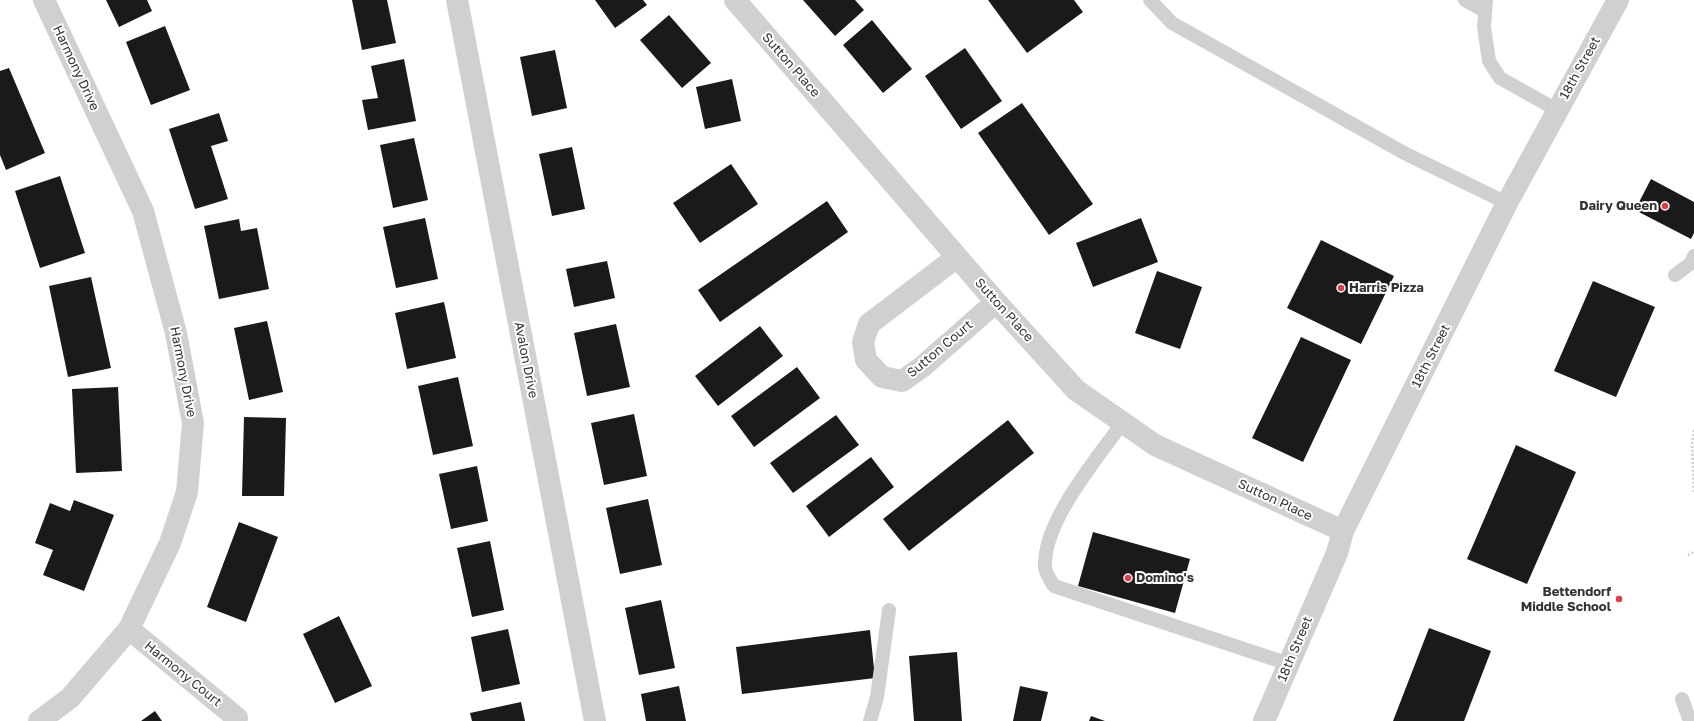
<!DOCTYPE html>
<html>
<head>
<meta charset="utf-8">
<style>
	body { margin:0 }
	canvas { display:block; background:#fff }
</style>
</head>
<body>
<canvas width="1694" height="721"></canvas>
<script>
const ctx = document.querySelector('canvas').getContext('2d');
ctx.lineJoin = 'round';
function fillPath(path, color) { ctx.fillStyle = color; ctx.fill(path, 'evenodd'); }
function trace(path, color, width, dash) { ctx.strokeStyle = color; ctx.lineWidth = width; ctx.lineCap = dash ? 'butt' : 'round'; ctx.setLineDash(dash || []); ctx.stroke(path); }
function label(font, color, halo, rows, align = 'center') {
  ctx.font = font + ' "Golos Text",sans-serif'; ctx.lineWidth = 4; ctx.setLineDash([]); ctx.textBaseline = 'middle'; ctx.strokeStyle = halo; ctx.fillStyle = color; for (const [text, x, y, turn = 0] of rows) {
    ctx.save(); ctx.translate(x, y); ctx.rotate((+turn || 0) * Math.PI / 180); ctx.textAlign = isNaN(turn) ? turn : align; if (halo) ctx.strokeText(text, 0, 0); ctx.fillText(text, 0, 0); ctx.restore();
  }
}
const building = new Path2D(`
	M 106,0 L 147,0 L 152,11 L 119,27 Z
	M 352,0 L 387,0 L 396,43 L 362,50 Z
	M 595,0 L 643,0 L 647,5 L 615,28 Z
	M 803,0 L 855,0 L 864,10 L 835,36 Z
	M 988,0 L 1074,0 L 1083,12 L 1027,53 Z
	M 669,15 L 711,63 L 682,88 L 640,40 Z
	M 872,20 L 912,69 L 883,93 L 843,45 Z
	M 165,26 L 190,90 L 151,105 L 126,42 Z
	M 965,48 L 1002,101 L 961,129 L 925,76 Z
	M 555,50 L 567,108 L 532,116 L 520,57 Z
	M 404,59 L 416,121 L 368,130 L 362,100 L 378,98 L 371,66 Z
	M 9,68 L 45,153 L 6,170 L 0,155 L 0,71 Z
	M 732,79 L 741,121 L 705,129 L 696,87 Z
	M 1022,103 L 1093,204 L 1049,235 L 978,133 Z
	M 219,113 L 228,141 L 211,146 L 228,199 L 195,209 L 169,129 Z
	M 414,138 L 428,200 L 393,208 L 380,145 Z
	M 572,147 L 585,209 L 552,216 L 539,154 Z
	M 731,164 L 758,204 L 700,243 L 673,203 Z
	M 60,176 L 85,253 L 40,268 L 15,191 Z
	M 1651,179 L 1694,202 L 1694,233 L 1691,239 L 1635,210 Z
	M 827,201 L 848,232 L 720,322 L 698,290 Z
	M 425,218 L 438,279 L 396,288 L 383,227 Z
	M 1141,218 L 1158,262 L 1093,287 L 1076,243 Z
	M 239,219 L 241,231 L 257,228 L 269,289 L 219,299 L 204,226 Z
	M 1321,240 L 1394,276 L 1361,344 L 1287,308 Z
	M 607,261 L 615,298 L 574,307 L 566,269 Z
	M 1157,271 L 1202,287 L 1180,349 L 1135,333 Z
	M 91,277 L 111,368 L 68,377 L 49,286 Z
	M 1593,281 L 1655,307 L 1616,397 L 1554,371 Z
	M 444,302 L 456,358 L 407,369 L 395,313 Z
	M 267,321 L 283,392 L 249,400 L 234,328 Z
	M 616,324 L 630,387 L 587,396 L 574,333 Z
	M 760,326 L 783,356 L 718,406 L 695,376 Z
	M 1301,337 L 1351,360 L 1303,462 L 1252,438 Z
	M 797,367 L 820,398 L 754,447 L 731,416 Z
	M 458,377 L 473,446 L 433,455 L 418,386 Z
	M 118,387 L 122,471 L 76,473 L 72,389 Z
	M 634,414 L 647,476 L 604,485 L 591,423 Z
	M 836,415 L 859,445 L 793,493 L 770,463 Z
	M 244,417 L 286,418 L 284,496 L 242,496 Z
	M 1008,420 L 1034,453 L 909,551 L 883,519 Z
	M 1516,445 L 1576,472 L 1527,584 L 1467,559 Z
	M 871,457 L 894,487 L 829,537 L 806,506 Z
	M 477,466 L 488,521 L 451,529 L 439,474 Z
	M 648,499 L 662,565 L 620,574 L 606,508 Z
	M 74,500 L 114,515 L 84,591 L 43,575 L 53,550 L 35,543 L 50,503 L 70,511 Z
	M 239,522 L 278,537 L 246,622 L 207,607 Z
	M 1093,532 L 1190,559 L 1175,613 L 1078,586 Z
	M 490,541 L 504,610 L 472,617 L 457,548 Z
	M 661,600 L 675,668 L 639,675 L 625,608 Z
	M 339,616 L 372,686 L 335,703 L 303,634 Z
	M 1429,628 L 1491,651 L 1464,721 L 1393,721 Z
	M 508,629 L 520,684 L 482,692 L 471,637 Z
	M 870,630 L 875,678 L 742,694 L 736,647 Z
	M 957,652 L 962,721 L 914,721 L 909,656 Z
	M 679,686 L 686,721 L 646,721 L 641,694 Z
	M 1020,686 L 1048,692 L 1041,721 L 1013,721 Z
	M 521,702 L 525,721 L 472,721 L 470,713 Z
	M 155,711 L 162,721 L 141,721 Z
	M 1091,716 L 1105,721 L 1089,721 Z`);
const path = new Path2D(`
	M 1694,430 L 1692,443 L 1694,492
	M 1688,555 L 1694,552`);
const service = new Path2D(`
	M 1150,0 L 1172,23 L 1406,154 L 1507,203
	M 1465,0 L 1485,11
	M 1486,0 L 1484,27 L 1489,61 L 1500,78 L 1557,110
	M 1675,275 L 1691,263 L 1694,256
	M 1123,422 C 1097,459 1043,521 1045,567 C 1045,573 1051,581 1054,586 L 1289,664
	M 1682,699 L 1690,721
	M 870,721 L 877,697 L 889,610`);
const minor = new Path2D(`
	M 457,0 L 595,721
	M 735,0 L 996,302 L 1076,390 L 1155,445 L 1343,531
	M 957,257 L 869,324 L 863,342 L 866,360 L 882,377 L 902,381 L 922,367 L 996,302
	M 129,629 L 237,718
	M 39,721 L 70,698 L 129,629 L 170,543 L 187,492 L 193,423 L 176,333 L 143,211 L 44,0`);
const tertiary = new Path2D(`
	M 1264,721 L 1337,553 L 1343,531 L 1507,203 L 1618,0`);
const markers = [
	[1665,206,4,"#e63946"],
	[1341,288,4,"#e63946"],
	[1128,578,4,"#e63946"],
	[1619,599,4,"#e63946"]
];
const streetNames = [
	["Sutton Place",791,65,49],
	["Harmony Drive",76,68,65],
	["18th Street",1580,68,-61],
	["Sutton Place",1004,310,48],
	["Sutton Court",940,349,-40],
	["18th Street",1431,356,-63],
	["Avalon Drive",526,360,79],
	["Harmony Drive",183,372,79],
	["Sutton Place",1275,500,25],
	["18th Street",1295,649,-67],
	["Harmony Court",183,674,39]
];
const poiNames = [
	["Dairy Queen",1657,206],
	["Harris Pizza",1349,288,"left"],
	["Domino's",1136,578,"left"],
	["Bettendorf",1611,592],
	["Middle School",1611,607]
];
fillPath(building, '#1a1a1a');
trace(path, '#cdcdcd', 2.5, [2, 2]);
trace(service, '#d0d0d0', 14);
trace(minor, '#d0d0d0', 22);
trace(tertiary, '#d0d0d0', 22);
for (const [x, y, r, color] of markers) { const dot = new Path2D(); dot.arc(x, y, r, 0, 2 * Math.PI); ctx.fillStyle = color; ctx.fill(dot); trace(dot, '#fff', 1.5); }
label('13px', '#333', '#fff', streetNames);
label('bold 13px', '#333', '#fff', poiNames, 'right');
</script>
</body>
</html>
